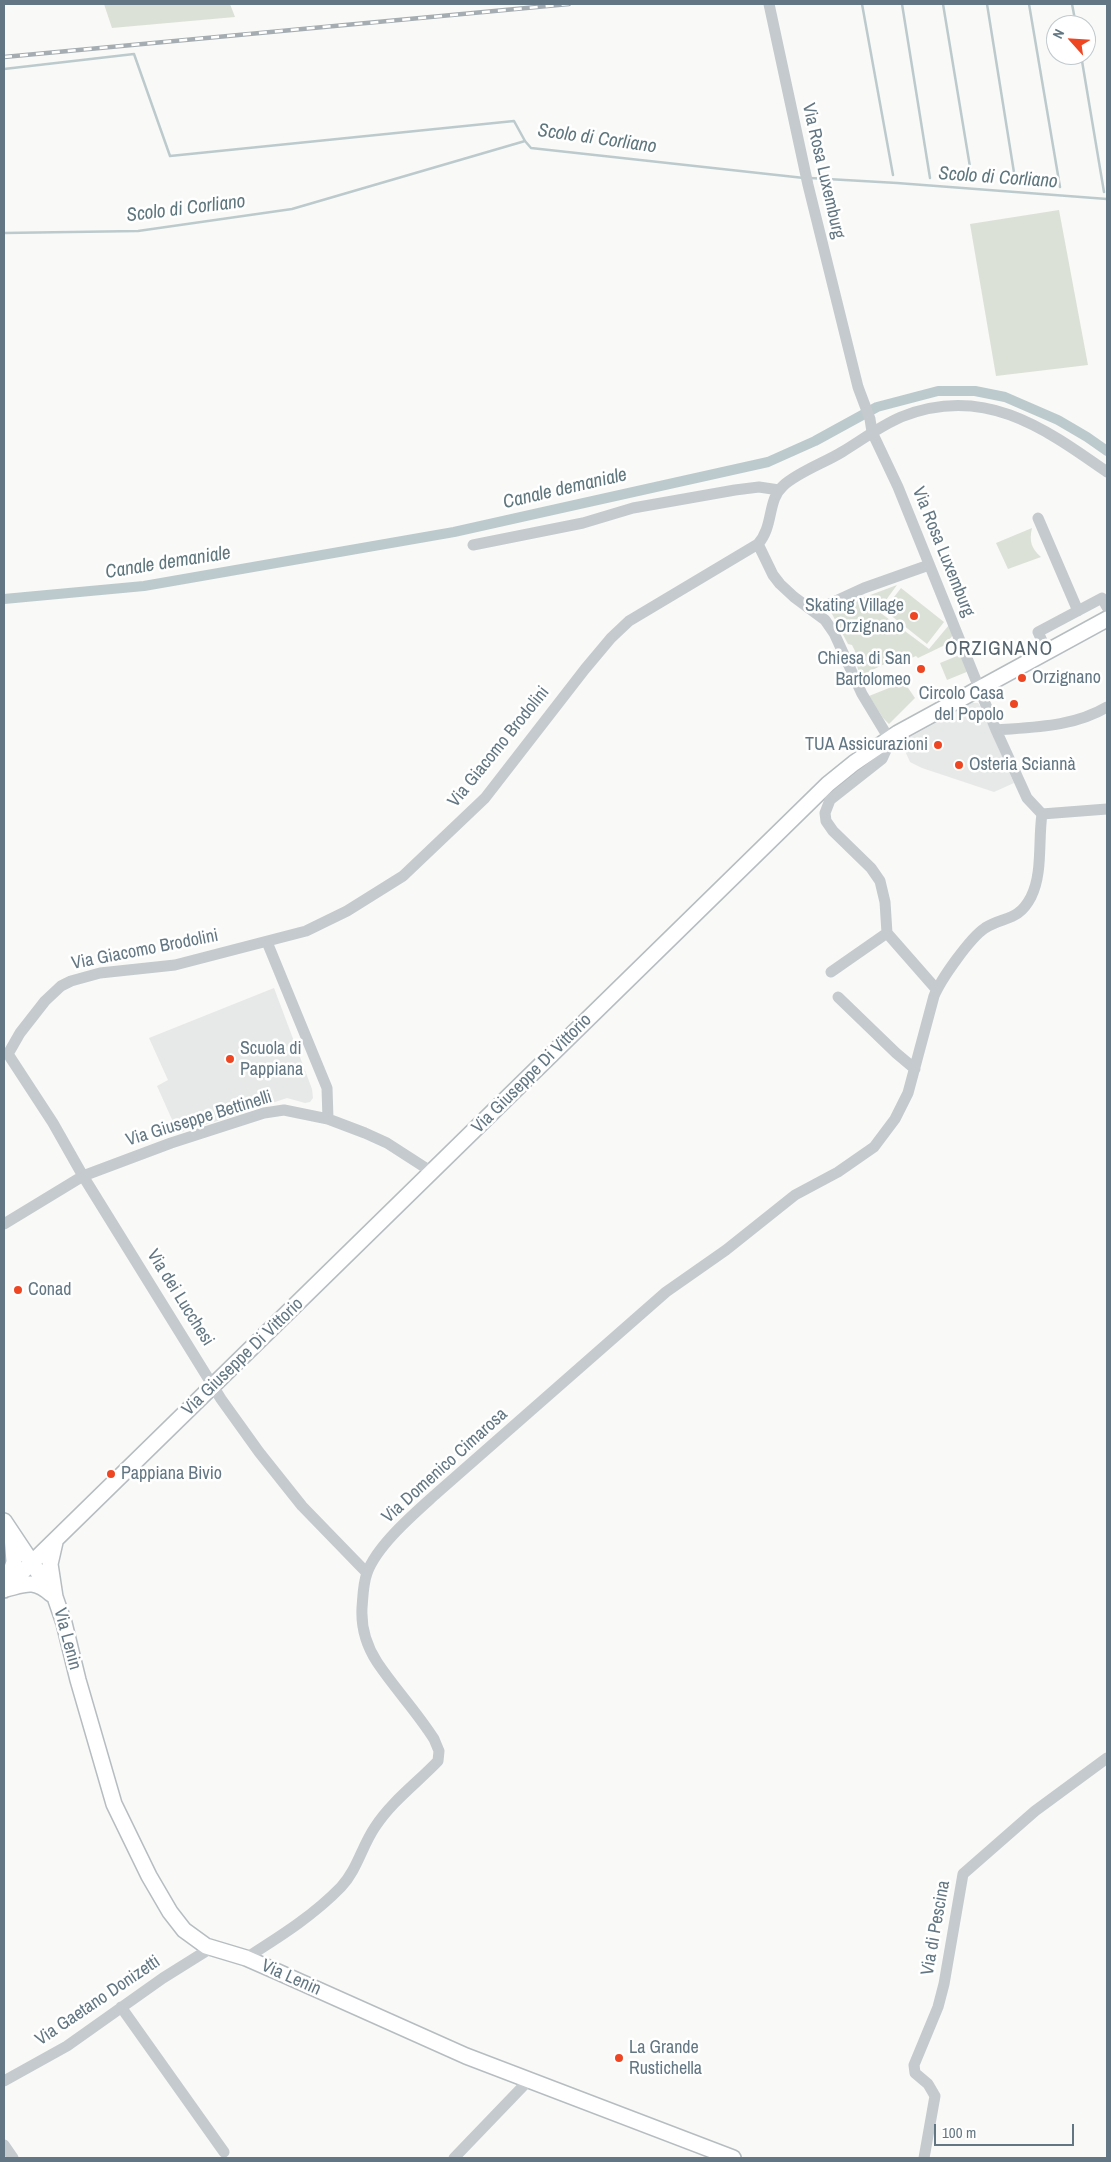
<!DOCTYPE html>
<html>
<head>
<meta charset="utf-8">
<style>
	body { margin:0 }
	#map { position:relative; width:1111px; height:2162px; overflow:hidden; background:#f9f9f7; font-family:"Archivo Narrow",sans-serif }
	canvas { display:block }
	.frame { position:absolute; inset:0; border:5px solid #627783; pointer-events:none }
	.north { position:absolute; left:1046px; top:15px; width:50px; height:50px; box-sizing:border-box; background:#fff; border:1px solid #c0c9cd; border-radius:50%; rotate:296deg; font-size:14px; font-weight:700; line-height:20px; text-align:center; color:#627783 }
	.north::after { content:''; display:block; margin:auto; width:18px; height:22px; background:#ee4622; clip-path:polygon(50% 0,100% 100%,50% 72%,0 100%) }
	.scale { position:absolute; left:934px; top:2124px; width:140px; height:22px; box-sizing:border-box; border:2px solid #627783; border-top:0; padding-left:6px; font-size:15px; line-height:18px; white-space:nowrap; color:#627783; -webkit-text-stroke:4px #fff; paint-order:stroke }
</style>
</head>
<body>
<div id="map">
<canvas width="1111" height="2162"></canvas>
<div class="frame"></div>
<div class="north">N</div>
<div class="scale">100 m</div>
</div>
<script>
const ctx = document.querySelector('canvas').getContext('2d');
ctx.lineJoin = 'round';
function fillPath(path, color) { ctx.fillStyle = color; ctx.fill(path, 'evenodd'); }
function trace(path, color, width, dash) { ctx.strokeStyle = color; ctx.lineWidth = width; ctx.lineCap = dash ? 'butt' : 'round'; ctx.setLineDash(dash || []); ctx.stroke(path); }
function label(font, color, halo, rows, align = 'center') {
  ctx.font = font + ' "Archivo Narrow",sans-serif'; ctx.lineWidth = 5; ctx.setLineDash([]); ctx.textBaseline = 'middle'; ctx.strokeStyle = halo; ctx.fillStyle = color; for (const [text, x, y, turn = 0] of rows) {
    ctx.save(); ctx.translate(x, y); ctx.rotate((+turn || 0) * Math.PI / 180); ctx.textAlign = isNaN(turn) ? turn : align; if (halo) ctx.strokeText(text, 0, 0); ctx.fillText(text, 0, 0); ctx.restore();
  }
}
const built = new Path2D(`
	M 972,703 L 978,703 L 980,706 L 1014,783 L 994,792 L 922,768 L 910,762 L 901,742 Z
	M 274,988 L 312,1089 L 313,1098 L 310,1102 L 305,1103 L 287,1098 L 269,1104 L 266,1094 L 247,1102 L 250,1111 L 178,1133 L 157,1086 L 168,1080 L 149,1038 Z`);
const green = new Path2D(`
	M 104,4 L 230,4 L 235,17 L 112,28 Z
	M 1059,210 L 1088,365 L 996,376 L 970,224 Z
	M 1032,528 C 1029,541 1031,548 1041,557 L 1008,569 L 996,543 Z
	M 897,585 L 878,611 L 929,649 L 949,625 L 953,635 L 945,645 L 918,658 L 916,656 L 907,660 L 903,655 L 860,676 L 854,655 L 855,651 L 852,645 L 848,644 L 831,612 L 841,606 Z
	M 901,588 L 944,622 L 927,644 L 884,610 Z
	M 962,654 L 969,671 L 947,680 L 940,663 Z
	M 904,682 L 915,698 L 889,724 L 883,718 L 869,696 Z`);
const stream = new Path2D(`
	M 862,4 L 893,175
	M 902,4 L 930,178
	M 943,4 L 972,179
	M 987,4 L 1016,185
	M 1029,4 L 1060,187
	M 1072,4 L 1076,25
	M 1081,55 L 1104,192
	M 4,69 L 134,54 L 170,156 L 514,121 L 525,141 L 531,148 L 804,178
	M 810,178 L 897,183 L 1107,199
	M 4,233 L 138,231 L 292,209 L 525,141`);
const canal = new Path2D(`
	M 4,599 L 144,586 L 454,532 L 530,515 L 768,462 L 815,441 L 877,407 L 938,391 L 975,391 L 1005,397 L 1058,420 L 1087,437 L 1107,451`);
const street = new Path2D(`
	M 769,4 L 808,185 L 858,387 L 870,419 L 872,432 L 898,487 L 996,730 C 1035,727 1073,727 1107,707
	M 1038,518 L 1078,611
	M 758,544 L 773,575 L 780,584 L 794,597 L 825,620 L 834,633 L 862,694 L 885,732 L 888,739 L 887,748 L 882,759 L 830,800 L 825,813 L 826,821 L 833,831 L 871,868 L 880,881 L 885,902 L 887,933 L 937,990
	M 473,545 L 583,523 L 633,508 L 735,490 L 759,487 L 779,490
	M 814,611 L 864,588 L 929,565
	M 1047,652 L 1038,632 L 1102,598 L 1107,607
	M 996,730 L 1027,798 L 1042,814
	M 267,942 L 327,1088 L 328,1119
	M 831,972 L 887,933
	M 838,997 L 896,1053 L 915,1069
	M 4,1224 L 83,1176 L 53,1123 L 8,1054 L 20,1033 L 45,1001 L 61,986 L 71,981 L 100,973 L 175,965 L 306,931 L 347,911 L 403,876 L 485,798 L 585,669 L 611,638 L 629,621 L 758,544 C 774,526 767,500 783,486 C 796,473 826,462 842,452 C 862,440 880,426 901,417 C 983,384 1043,427 1107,472
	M 367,1573 L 302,1506 L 259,1452 L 221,1399 L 83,1176 L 171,1143 L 264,1113 L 284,1110 L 328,1119 L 365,1133 L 387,1143 L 432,1172
	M 246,1958 C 279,1937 313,1916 341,1887 C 357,1870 362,1846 375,1827 C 392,1801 417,1783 438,1761 L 439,1751 L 434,1739 C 417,1712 395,1689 377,1662 C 366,1645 361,1627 362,1608 C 363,1596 363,1584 367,1573 C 377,1545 415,1513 437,1493 L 666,1292 L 726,1250 L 795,1195 L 838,1172 L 874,1147 L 895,1119 L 908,1093 L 934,996 C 941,979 970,938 985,928 C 1004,916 1018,922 1031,897 C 1043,873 1038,841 1042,814 L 1107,809
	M 121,2007 L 224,2152
	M 4,2081 L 67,2046 L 163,1978 L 211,1948
	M 4,2145 L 13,2158
	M 454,2158 L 529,2080
	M 924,2158 L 935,2096 L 928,2084 L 915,2073 L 914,2065 L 938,2007 L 944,1984 L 963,1874 L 1035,1811 L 1107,1758`);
const secondary = new Path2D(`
	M 4,1521 L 50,1590
	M 55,1542 L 50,1564 L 55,1597 L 64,1623 L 78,1680 L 114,1804 L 149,1876 L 170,1912 L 184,1930 L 206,1946 L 246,1958 L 278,1972 L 466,2056 L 733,2158
	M 6,1586 L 14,1562 L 12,1535
	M 6,1589 C 26,1584 34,1579 51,1594
	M 4,1590 L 828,784 L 854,763 L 898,733 L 1107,619`);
const rail = new Path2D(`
	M 4,57 L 569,4`);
const markers = [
	[914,616,5,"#ee4622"],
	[921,669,5,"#ee4622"],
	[1022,678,5,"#ee4622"],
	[1014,704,5,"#ee4622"],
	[938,745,5,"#ee4622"],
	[959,765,5,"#ee4622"],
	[230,1059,5,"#ee4622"],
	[18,1290,5,"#ee4622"],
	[111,1474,5,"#ee4622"],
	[619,2058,5,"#ee4622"]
];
const streetNames = [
	["Via Rosa Luxemburg",823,171,77],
	["Via Rosa Luxemburg",943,552,68],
	["Via Giacomo Brodolini",499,747,-51],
	["Via Giacomo Brodolini",145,950,-11],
	["Via Giuseppe Di Vittorio",532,1074,-45],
	["Via Giuseppe Bettinelli",199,1119,-17],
	["Via dei Lucchesi",180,1298,58],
	["Via Giuseppe Di Vittorio",243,1357,-44],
	["Via Domenico Cimarosa",445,1466,-42],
	["Via Lenin",67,1639,75],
	["Via di Pescina",936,1928,-80],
	["Via Lenin",291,1978,24],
	["Via Gaetano Donizetti",98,2001,-34]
];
const poiNames = [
	["Skating Village",904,606,"right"],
	["Orzignano",904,627,"right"],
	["Chiesa di San",911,659,"right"],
	["Bartolomeo",911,680,"right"],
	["Orzignano",1032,678],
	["Circolo Casa",1004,694,"right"],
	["del Popolo",1004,715,"right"],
	["TUA Assicurazioni",928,745,"right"],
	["Osteria Sciannà",969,765],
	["Scuola di",240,1049],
	["Pappiana",240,1070],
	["Conad",28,1290],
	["Pappiana Bivio",121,1474],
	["La Grande",629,2048],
	["Rustichella",629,2069]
];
const waterNames = [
	["Scolo di Corliano",597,139,8],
	["Scolo di Corliano",998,178,4],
	["Scolo di Corliano",186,209,-7],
	["Canale demaniale",565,489,-13],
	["Canale demaniale",168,563,-9]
];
const quarterNames = [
	["ORZIGNANO",999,650]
];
fillPath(built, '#e7e9e8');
fillPath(green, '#dbe1d7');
trace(stream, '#bccacd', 2.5);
trace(canal, '#bccacd', 10);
trace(secondary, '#b6bdc1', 18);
trace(street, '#c4cacd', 11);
trace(secondary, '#fff', 15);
trace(rail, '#a5adb2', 4.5);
trace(rail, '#fff', 2.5, [8]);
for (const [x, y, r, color] of markers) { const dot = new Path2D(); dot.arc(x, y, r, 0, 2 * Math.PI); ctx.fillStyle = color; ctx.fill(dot); trace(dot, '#fff', 2); }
label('18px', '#627783', '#fff', streetNames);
label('18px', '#627783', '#fff', poiNames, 'left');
label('italic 19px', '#5e767d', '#fff', waterNames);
ctx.letterSpacing = '1px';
label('20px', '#55646e', '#fff', quarterNames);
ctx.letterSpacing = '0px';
</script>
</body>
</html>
